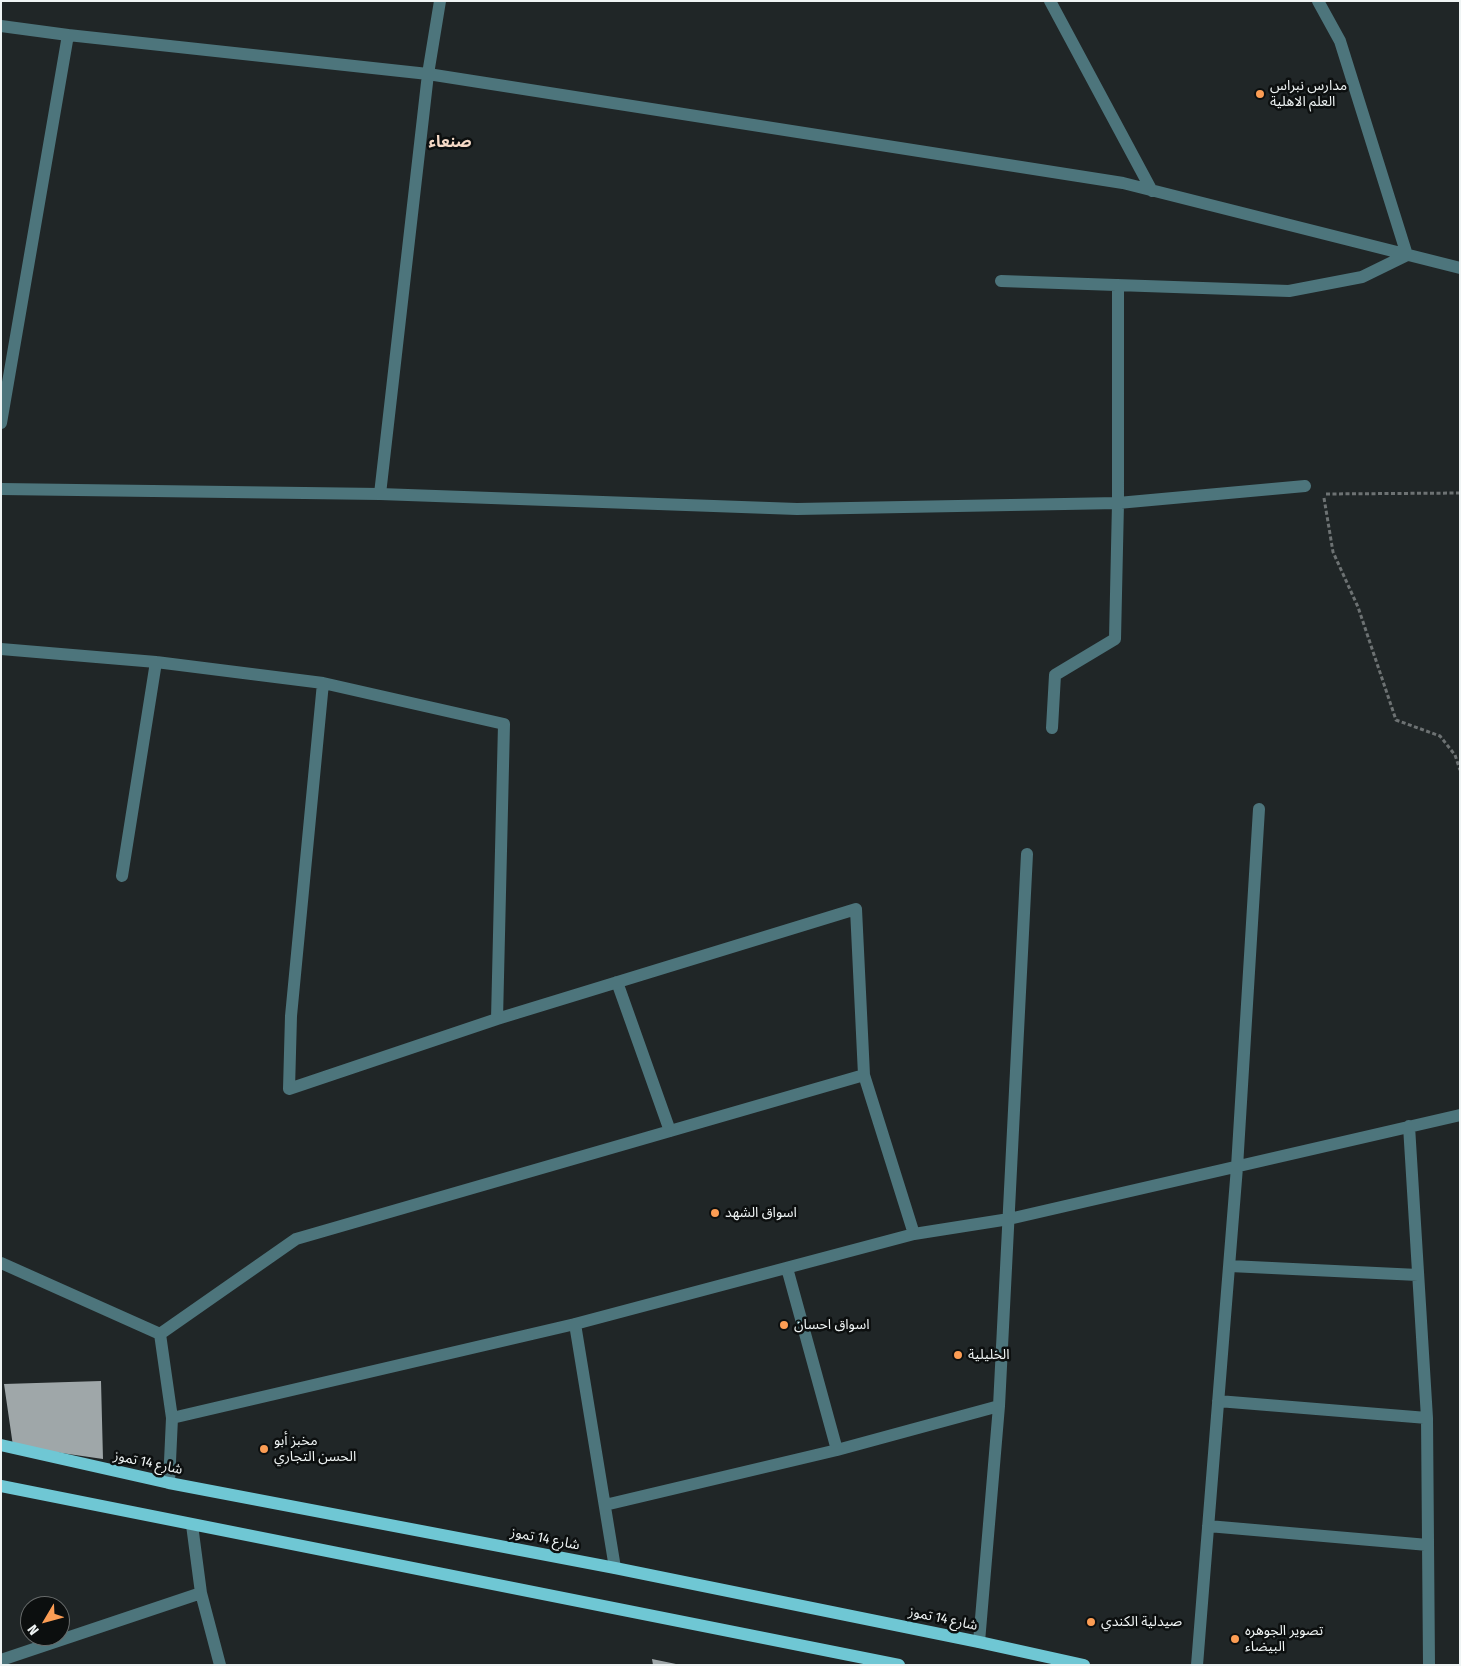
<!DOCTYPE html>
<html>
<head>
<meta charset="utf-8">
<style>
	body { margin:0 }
	#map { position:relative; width:1461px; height:1666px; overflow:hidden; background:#202627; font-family:"Fira Sans Condensed",sans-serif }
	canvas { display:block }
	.frame { position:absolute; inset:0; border:2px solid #eff4f4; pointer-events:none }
	.north { position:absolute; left:20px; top:1596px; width:50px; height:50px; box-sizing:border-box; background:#0c0f0f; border:1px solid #676b6b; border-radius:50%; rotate:233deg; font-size:14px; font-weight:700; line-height:20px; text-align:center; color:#eff4f4 }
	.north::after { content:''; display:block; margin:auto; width:18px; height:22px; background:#fc9d54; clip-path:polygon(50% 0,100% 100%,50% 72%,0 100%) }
</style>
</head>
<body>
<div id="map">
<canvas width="1461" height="1666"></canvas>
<div class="frame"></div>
<div class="north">N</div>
</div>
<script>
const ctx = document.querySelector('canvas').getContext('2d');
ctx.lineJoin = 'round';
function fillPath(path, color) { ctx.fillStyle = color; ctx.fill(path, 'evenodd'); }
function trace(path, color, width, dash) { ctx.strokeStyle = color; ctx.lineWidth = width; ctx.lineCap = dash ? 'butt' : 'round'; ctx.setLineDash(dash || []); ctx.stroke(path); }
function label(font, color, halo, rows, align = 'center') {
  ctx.font = font + ' "Fira Sans Condensed","Noto Sans Arabic",sans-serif'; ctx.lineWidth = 5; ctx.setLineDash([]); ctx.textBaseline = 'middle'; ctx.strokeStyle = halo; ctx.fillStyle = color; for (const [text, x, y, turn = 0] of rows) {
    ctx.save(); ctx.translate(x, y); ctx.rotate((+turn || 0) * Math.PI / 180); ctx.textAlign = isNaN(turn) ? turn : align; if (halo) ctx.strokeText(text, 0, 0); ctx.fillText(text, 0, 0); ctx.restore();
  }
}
const building = new Path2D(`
	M 101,1381 L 103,1459 L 13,1446 L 4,1384 Z
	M 652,1659 L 676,1664 L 676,1665 L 653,1665 Z`);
const path = new Path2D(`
	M 1326,494 L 1460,493
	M 1324,498 L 1333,552 L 1358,607 L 1396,720 L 1440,736 L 1455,755 L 1460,770`);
const minor = new Path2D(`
	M 1050,1 L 1152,191
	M 1,26 L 68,35 L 428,74 L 1123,183 L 1460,268
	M 1001,281 L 1289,291 L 1362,277 L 1407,255 L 1340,41 L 1318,1
	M 1,423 L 68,35
	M 1,489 L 380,494 L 797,509 L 1118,503 L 1305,486
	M 380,494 L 428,74 L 440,1
	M 1,649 L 156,662 L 323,683 L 504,724 L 497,1019
	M 323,683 L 291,1016 L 289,1089 L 497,1019 L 856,909 L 864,1075 L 914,1234
	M 1052,728 L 1055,675 L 1115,639 L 1118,503 L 1118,285
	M 122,876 L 156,662
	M 617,982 L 670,1131
	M 1409,1126 L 1427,1418 L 1429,1665
	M 1,1263 L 160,1334 L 172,1418
	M 1230,1266 L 1418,1275
	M 787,1268 L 837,1450 L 999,1406
	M 575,1324 L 615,1568
	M 160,1334 L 296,1239 L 864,1075
	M 1218,1401 L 1427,1418
	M 169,1483 L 172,1418 L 575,1324 L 914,1234 L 1009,1219 L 1460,1115
	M 605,1505 L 837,1450
	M 192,1525 L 201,1593 L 220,1665
	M 1208,1526 L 1428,1545
	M 979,1642 L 999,1406 L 1027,854
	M 1,1660 L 201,1593
	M 1197,1665 L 1237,1167 L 1259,809`);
const major = new Path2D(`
	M 1,1445 L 169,1483 L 615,1568 L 979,1642 L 1084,1665
	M 1,1486 L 899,1665`);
const markers = [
	[1260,94,5,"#fc9d54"],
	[715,1213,5,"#fc9d54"],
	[784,1325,5,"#fc9d54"],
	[958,1355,5,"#fc9d54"],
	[264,1449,5,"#fc9d54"],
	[1091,1622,5,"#fc9d54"],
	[1235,1639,5,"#fc9d54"]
];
const poiNames = [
	["مدارس نبراس",1270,86],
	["العلم الاهلية",1270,102],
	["اسواق الشهد",725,1213],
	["اسواق احسان",794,1325],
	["الخليلية",968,1355],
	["مخبز أبو",274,1441],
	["الحسن التجاري",274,1457],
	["صيدلية الكندي",1101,1622],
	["تصوير الجوهره",1245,1631],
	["البيضاء",1245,1647]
];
const streetNames = [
	["شارع 14 تموز",148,1463,12],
	["شارع 14 تموز",545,1539,11],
	["شارع 14 تموز",943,1619,12]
];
const quarterNames = [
	["صنعاء",450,143]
];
fillPath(building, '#9fa7a9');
trace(path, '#6d7273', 3, [4, 2.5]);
trace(minor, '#4d757c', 12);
trace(major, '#6fc7d4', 12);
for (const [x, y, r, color] of markers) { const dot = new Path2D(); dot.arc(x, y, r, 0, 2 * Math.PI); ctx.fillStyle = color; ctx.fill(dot); trace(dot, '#0c0f0f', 2); }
label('14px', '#eff4f4', '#0c0f0f', poiNames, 'left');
label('14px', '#eff4f4', '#0c0f0f', streetNames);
label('bold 16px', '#f5d9c6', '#0c0f0f', quarterNames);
</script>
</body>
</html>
